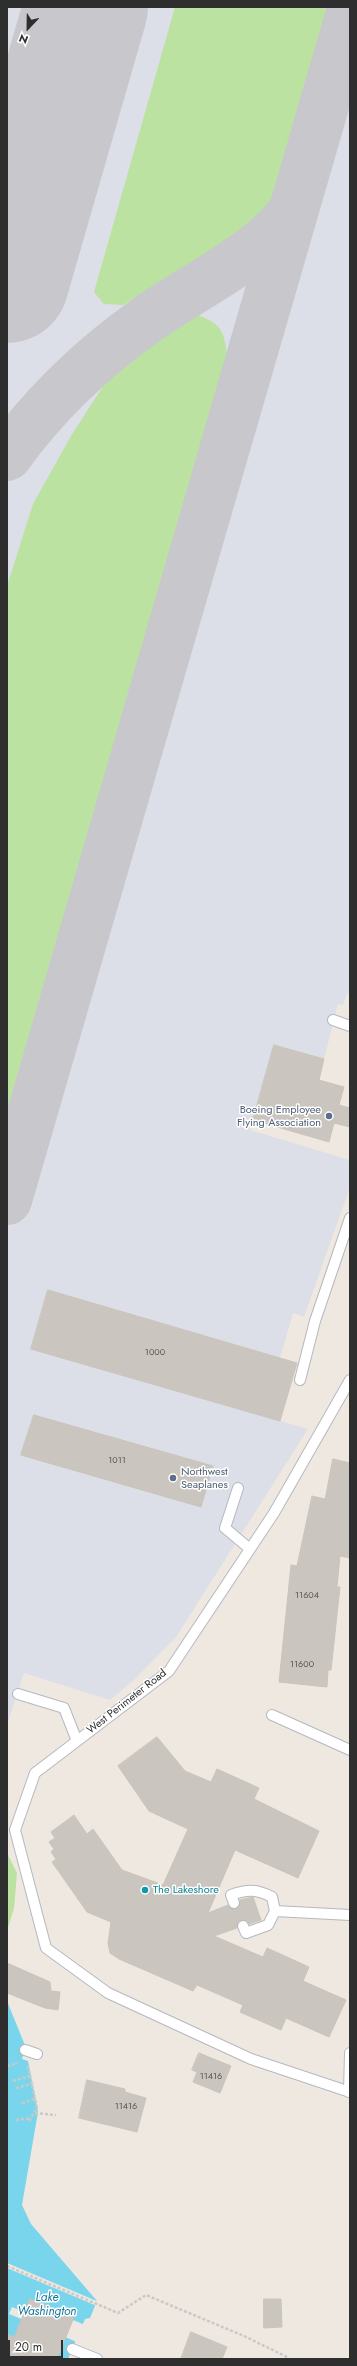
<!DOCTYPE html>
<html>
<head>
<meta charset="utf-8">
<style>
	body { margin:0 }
	#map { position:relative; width:357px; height:2366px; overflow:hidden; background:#eee8e1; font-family:Jost,sans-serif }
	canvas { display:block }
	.frame { position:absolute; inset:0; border:8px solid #2e2e2e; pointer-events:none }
	.north { position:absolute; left:8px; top:8px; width:40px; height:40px; -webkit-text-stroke:3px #fff; paint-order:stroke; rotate:202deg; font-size:11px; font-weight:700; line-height:16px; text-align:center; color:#2e2e2e }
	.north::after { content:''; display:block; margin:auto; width:14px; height:18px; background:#2e2e2e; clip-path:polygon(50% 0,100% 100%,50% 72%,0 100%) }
	.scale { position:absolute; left:8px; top:2340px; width:55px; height:18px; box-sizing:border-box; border:2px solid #2e2e2e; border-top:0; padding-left:5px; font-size:12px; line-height:14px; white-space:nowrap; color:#2e2e2e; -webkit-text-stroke:3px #fff; paint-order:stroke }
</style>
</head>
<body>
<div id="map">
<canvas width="357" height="2366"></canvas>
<div class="frame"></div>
<div class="north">N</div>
<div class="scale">20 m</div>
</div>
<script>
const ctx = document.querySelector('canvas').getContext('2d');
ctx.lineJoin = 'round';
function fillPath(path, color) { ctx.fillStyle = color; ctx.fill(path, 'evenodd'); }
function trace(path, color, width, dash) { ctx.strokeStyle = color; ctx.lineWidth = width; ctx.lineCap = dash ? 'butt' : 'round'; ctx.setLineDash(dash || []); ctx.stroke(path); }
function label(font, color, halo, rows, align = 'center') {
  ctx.font = font + ' Jost,sans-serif'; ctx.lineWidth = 3; ctx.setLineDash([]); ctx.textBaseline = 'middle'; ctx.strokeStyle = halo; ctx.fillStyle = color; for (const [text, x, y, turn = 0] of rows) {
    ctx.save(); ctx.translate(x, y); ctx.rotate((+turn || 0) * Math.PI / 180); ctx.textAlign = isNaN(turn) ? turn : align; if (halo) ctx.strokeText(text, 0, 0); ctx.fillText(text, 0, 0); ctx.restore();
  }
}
const airport = new Path2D(`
	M 7,7 L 350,7 L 350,993 L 347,993 L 343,1005 L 338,1004 L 324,1059 L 274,1045 L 250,1130 L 350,1160 L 350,1187 L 304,1317 L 293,1313 L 280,1358 L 48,1291 L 31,1348 L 308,1429 L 176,1637 L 134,1680 L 110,1700 L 24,1673 L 7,1725 Z`);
const green = new Path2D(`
	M 175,7 L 331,7 L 277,189 L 266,219 L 247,232 L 123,305 L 104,304 L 94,292 Z
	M 195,314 C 219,323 224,328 227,355 L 7,1111 L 7,586 L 33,504 L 71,436 L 107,380 L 147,338 L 176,317 Z
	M 7,1853 L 17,1873 L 14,1908 L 7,1931 Z`);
const water = new Path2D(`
	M 7,2001 L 24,2043 L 26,2045 L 22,2059 L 28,2061 L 38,2112 L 22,2205 L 31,2224 L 97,2301 L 90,2318 L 85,2319 L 68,2359 L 7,2359 Z`);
const pier = new Path2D(`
	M 7,2263 L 99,2302 L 97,2306 L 7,2268 Z
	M 12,2307 L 68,2330 L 73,2320 L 85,2325 L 77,2342 L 9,2314 Z`);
const taxiway = new Path2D(`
	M 7,456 C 44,405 93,358 145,321 C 187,290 268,252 294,209
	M 7,1200 L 350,16`);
const runway = new Path2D(`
	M 7,281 L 86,7`);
const building = new Path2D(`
	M 274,1045 L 324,1059 L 319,1080 L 344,1087 L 339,1105 L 350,1108 L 350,1127 L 334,1123 L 329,1142 L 253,1120 Z
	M 48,1290 L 297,1363 L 280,1421 L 31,1349 Z
	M 34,1415 L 213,1466 L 201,1507 L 21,1455 Z
	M 333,1459 L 350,1463 L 350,1558 L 340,1556 L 337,1587 L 340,1587 L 331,1670 L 328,1670 L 327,1687 L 279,1682 L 291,1565 L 297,1566 L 312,1496 L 325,1499 Z
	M 157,1737 L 185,1771 L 211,1782 L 217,1769 L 259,1788 L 254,1799 L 319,1831 L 298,1878 L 235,1850 L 208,1913 L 228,1905 L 236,1909 L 239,1907 L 240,1900 L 253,1897 L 261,1920 L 249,1924 L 247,1921 L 241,1920 L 238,1922 L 237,1928 L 214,1936 L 263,1957 L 267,1948 L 309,1967 L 303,1981 L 346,2000 L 329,2037 L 286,2018 L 281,2030 L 240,2012 L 243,2005 L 197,1985 L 193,1991 L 119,1959 L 110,1953 L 108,1943 L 111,1922 L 87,1912 L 52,1862 L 56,1859 L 51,1852 L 54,1849 L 49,1842 L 55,1838 L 51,1832 L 74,1815 L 87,1834 L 93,1829 L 122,1870 L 163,1885 L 188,1829 L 149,1811 L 118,1766 Z
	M 7,1963 L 50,1982 L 51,1991 L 60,1992 L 58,2010 L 45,2008 L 7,1993 Z
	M 199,2053 L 231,2066 L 220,2093 L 193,2082 L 197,2072 L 192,2070 Z
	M 87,2080 L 125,2089 L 125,2092 L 146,2098 L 137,2132 L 79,2118 Z
	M 30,2299 L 74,2317 L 57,2359 L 7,2359 L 7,2334 L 14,2337 Z
	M 264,2299 L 281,2299 L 282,2327 L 264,2328 Z
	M 191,2332 L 227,2347 L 222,2359 L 181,2359 Z`);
const path = new Path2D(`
	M 7,2066 L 18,2063
	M 28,2066 L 37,2108 L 29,2121
	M 13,2081 L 30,2076
	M 16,2088 L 32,2084
	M 22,2103 L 35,2099
	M 35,2113 L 56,2115
	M 16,2120 L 31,2118
	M 7,2266 L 118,2313 L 146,2295 L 244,2336 L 289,2358`);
const service = new Path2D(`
	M 333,1020 L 350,1026
	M 300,1380 L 315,1321 L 350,1218
	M 350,1380 L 274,1513 L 169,1671 L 35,1773 L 15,1830 L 46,1948 L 108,1993 L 251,2059 L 350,2092
	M 238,1488 L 225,1528 L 250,1549
	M 18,1694 L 64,1708 L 77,1741
	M 272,1715 L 350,1750
	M 234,1903 L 231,1895 C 247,1889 257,1889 272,1897 L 275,1911 L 268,1925 L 246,1933 L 243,1926
	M 275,1911 L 350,1915
	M 25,2050 L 37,2054
	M 349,2092 L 350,2053
	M 72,2349 L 97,2359`);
const markers = [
	[329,1116,4,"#5c6f8a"],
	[173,1478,4,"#5c6f8a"],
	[145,1890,4,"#0f9aa8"]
];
const numberNames = [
	["1000",155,1353],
	["1011",117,1461],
	["11604",307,1596],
	["11600",302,1665],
	["11416",211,2077],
	["11416",126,2107]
];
const serviceNames = [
	["Boeing Employee",321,1110],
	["Flying Association",321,1123],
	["Northwest",181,1472,"left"],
	["Seaplanes",181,1485,"left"]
];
const streetNames = [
	["West Perimeter Road",127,1702,-38]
];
const cultureNames = [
	["The Lakeshore",153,1890]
];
const waterNames = [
	["Lake",47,2298],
	["Washington",47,2312]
];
fillPath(airport, '#dcdfe7');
fillPath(green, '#bbe2a0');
fillPath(water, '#79d5eb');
fillPath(pier, '#eee8e1');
trace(taxiway, '#c8c8cc', 50);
trace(runway, '#c8c8cc', 124);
fillPath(building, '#cac6bf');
trace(building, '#cac3ba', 1);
trace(service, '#b4b8c0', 12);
trace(path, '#c9c9c9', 2.5, [3, 2]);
trace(service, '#fff', 10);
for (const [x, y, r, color] of markers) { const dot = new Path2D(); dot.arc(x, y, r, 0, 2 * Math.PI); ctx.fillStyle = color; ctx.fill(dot); trace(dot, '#fff', 1.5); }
label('9px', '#555452', null, numberNames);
label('11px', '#4e5e75', '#fff', serviceNames, 'right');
label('11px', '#2e2e2e', '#fff', streetNames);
label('11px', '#0d838f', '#fff', cultureNames, 'left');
label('italic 12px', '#12779d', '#fff', waterNames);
</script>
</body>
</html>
